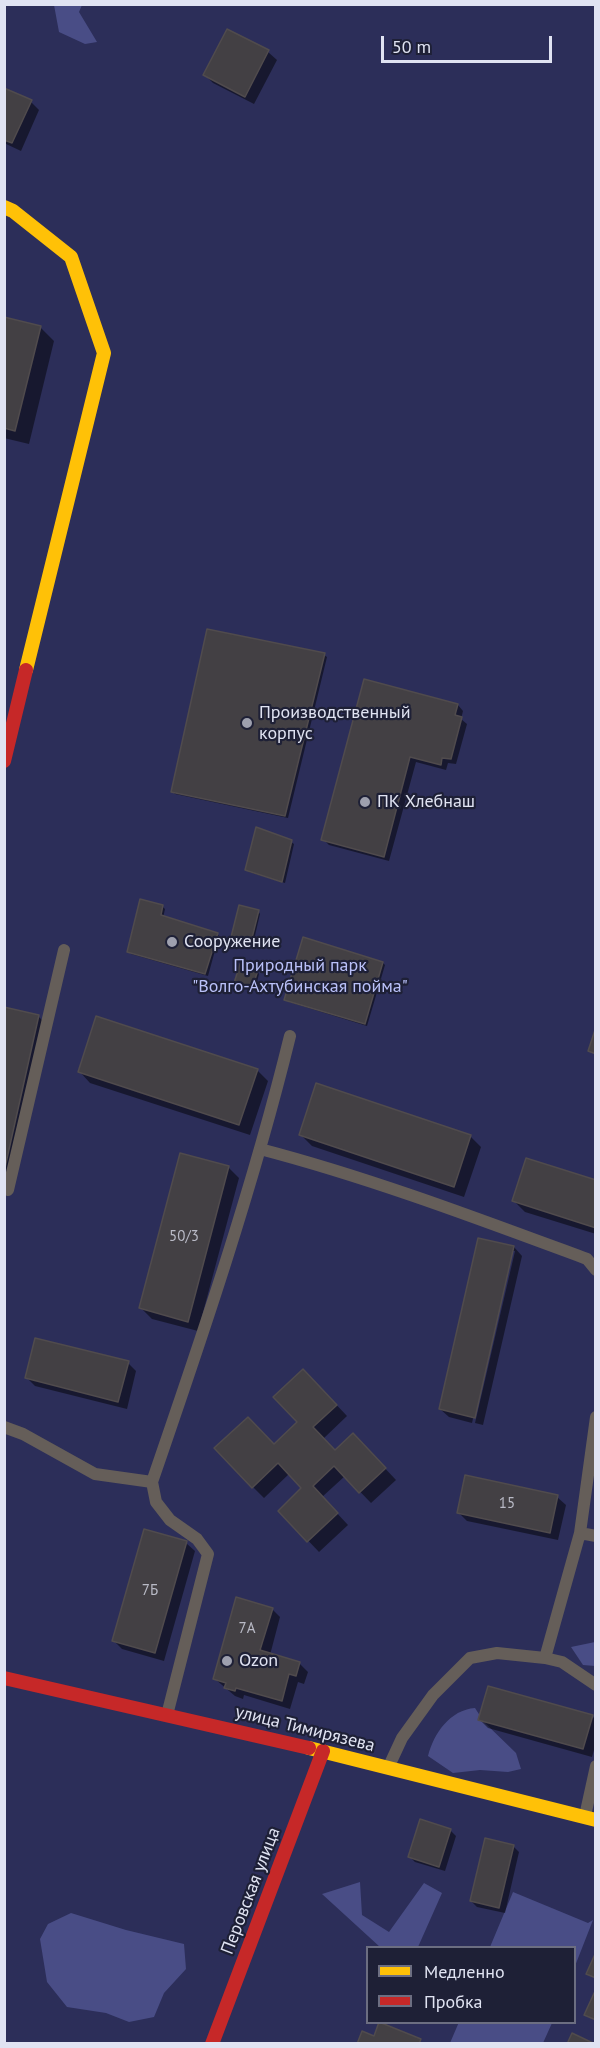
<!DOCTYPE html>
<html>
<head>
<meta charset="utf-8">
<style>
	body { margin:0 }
	#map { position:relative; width:600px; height:2048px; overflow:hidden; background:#242430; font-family:"PT Sans",sans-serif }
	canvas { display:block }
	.frame { position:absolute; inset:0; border:6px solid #e0e3f2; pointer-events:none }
	.legend { position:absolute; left:366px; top:1946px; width:210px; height:78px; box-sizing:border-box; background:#1e2036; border:2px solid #6c6e81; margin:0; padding:8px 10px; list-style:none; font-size:18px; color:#e0e3f2 }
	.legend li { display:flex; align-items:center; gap:12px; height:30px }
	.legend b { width:30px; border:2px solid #6c6e81 }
	.scale { position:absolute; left:381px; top:36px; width:171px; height:27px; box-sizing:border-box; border:3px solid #e0e3f2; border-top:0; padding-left:8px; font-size:18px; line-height:21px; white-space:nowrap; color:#e0e3f2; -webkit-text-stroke:4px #1e2036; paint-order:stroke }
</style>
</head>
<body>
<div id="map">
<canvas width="600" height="2048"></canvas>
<div class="frame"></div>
<ul class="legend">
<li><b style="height:8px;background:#ffc107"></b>Медленно</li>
<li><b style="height:8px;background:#c62828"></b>Пробка</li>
</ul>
<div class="scale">50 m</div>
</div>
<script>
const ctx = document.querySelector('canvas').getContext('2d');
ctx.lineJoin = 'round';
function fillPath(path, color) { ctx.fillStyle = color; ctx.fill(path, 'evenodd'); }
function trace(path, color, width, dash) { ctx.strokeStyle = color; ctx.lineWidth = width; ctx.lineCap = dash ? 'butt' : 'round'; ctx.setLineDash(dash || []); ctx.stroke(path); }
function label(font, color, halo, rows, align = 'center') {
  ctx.font = font + ' "PT Sans",sans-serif'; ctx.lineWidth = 4.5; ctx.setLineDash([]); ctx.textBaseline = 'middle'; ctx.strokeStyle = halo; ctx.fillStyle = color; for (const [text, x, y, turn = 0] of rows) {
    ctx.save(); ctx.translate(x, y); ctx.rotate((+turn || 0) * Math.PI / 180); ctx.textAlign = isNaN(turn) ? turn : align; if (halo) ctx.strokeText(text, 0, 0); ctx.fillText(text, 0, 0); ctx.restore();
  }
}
const green = new Path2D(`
	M 5,5 L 595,5 L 595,2043 L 5,2044 ZM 368,1948 L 574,1948 L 574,2022 L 368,2022 Z`);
const forest = new Path2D(`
	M 54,5 L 82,5 L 79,12 L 97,42 L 85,44 L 59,32 Z
	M 595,1642 L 595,1666 L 583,1665 L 571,1647 Z
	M 475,1708 L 484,1722 L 516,1753 L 521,1769 L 508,1772 L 480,1770 L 453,1773 L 428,1756 C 434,1733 450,1710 475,1708 Z
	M 360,1882 L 362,1915 L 389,1932 L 424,1883 L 442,1893 L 418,1947 L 380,1947 L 322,1894 Z
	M 513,1892 L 588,1923 L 593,1920 L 575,1966 L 574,1948 L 490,1947 Z
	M 71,1913 L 126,1930 L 184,1944 L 186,1969 L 164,1993 L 154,2017 L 129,2022 L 106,2013 L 67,2007 L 47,1982 L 40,1939 L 48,1924 Z
	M 459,2022 L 552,2022 L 552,2023 L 543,2043 L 450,2043 Z`);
const shadow = new Path2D(`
	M 228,31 L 268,52 L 277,60 L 254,104 L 213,83 L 205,75 Z
	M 4,90 L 31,102 L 39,110 L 21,151 L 4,143 Z
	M 4,318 L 40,327 L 54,341 L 29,444 L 4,438 Z
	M 324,655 L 327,657 L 288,818 L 175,794 L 173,792 Z
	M 458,705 L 463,711 L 461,719 L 467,724 L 456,764 L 448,763 L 446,770 L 416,762 L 389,861 L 329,845 L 323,839 Z
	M 291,842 L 294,844 L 285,883 L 249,872 L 247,870 Z
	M 162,906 L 165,909 L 163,918 L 217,934 L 219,936 L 208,976 L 131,954 L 129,951 Z
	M 258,911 L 260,914 L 253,944 L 235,939 L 233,937 Z
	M 383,963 L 385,965 L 367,1026 L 289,1002 L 286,999 Z
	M 257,971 L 259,974 L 255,990 L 236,982 Z
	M 4,1009 L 38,1016 L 49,1027 L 4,1181 Z
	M 257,1070 L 268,1081 L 250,1135 L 90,1083 L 80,1072 Z
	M 301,1135 L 470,1136 L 481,1147 L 464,1197 L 312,1146 Z
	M 228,1167 L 239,1178 L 198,1331 L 152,1319 L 141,1308 Z
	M 596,1182 L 596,1234 L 525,1212 L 514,1201 Z
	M 479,1239 L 514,1247 L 522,1256 L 483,1425 L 475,1423 L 515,1251 L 512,1251 L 472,1423 L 449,1417 L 440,1409 Z
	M 128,1363 L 136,1371 L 127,1409 L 35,1386 L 27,1378 Z
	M 314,1381 L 347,1416 L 323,1439 L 335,1452 L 364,1446 L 396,1480 L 371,1503 L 345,1476 L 322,1497 L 348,1525 L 319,1552 L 280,1511 L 304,1488 L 290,1473 L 264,1498 L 253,1487 L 274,1446 L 299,1422 Z
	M 557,1497 L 566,1505 L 558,1540 L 467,1521 L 458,1512 Z
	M 186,1543 L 195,1551 L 164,1661 L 122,1649 L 114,1641 Z
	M 272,1609 L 280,1617 L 270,1655 L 299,1663 L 308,1672 L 304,1684 L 298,1682 L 290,1709 L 244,1695 L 243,1699 L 235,1696 L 215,1679 Z
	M 592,1716 L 596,1720 L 596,1743 L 592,1757 L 488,1728 L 480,1720 Z
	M 450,1830 L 456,1836 L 445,1871 L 415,1862 L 409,1856 Z
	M 513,1846 L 519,1852 L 505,1913 L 477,1907 L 471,1901 Z`);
const building = new Path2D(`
	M 227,29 L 269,50 L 245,97 L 203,75 Z
	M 4,88 L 32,100 L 12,143 L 4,140 Z
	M 4,317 L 41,326 L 15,431 L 4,428 Z
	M 207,629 L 325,653 L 285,816 L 171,792 Z
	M 364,679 L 458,704 L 455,715 L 462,717 L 451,759 L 442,758 L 441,765 L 410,757 L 384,857 L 321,840 Z
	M 256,827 L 292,840 L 282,882 L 245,870 Z
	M 140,899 L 163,905 L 161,915 L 218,933 L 205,974 L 127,952 Z
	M 239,905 L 259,910 L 251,942 L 231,937 Z
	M 303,937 L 383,962 L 365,1024 L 284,1000 Z
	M 240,964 L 258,970 L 252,989 L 234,983 Z
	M 4,1007 L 39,1015 L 4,1172 Z
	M 96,1016 L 258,1069 L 239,1125 L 78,1072 Z
	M 596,1027 L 596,1054 L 588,1051 Z
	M 316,1083 L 471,1135 L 454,1187 L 299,1135 Z
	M 180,1153 L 229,1166 L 188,1322 L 139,1308 Z
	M 526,1158 L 596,1180 L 596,1228 L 512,1201 Z
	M 478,1238 L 514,1246 L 475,1418 L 439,1409 Z
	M 35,1338 L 129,1361 L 118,1402 L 25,1378 Z
	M 303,1369 L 337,1405 L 313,1427 L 335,1450 L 353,1433 L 386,1468 L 359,1493 L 334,1466 L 313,1486 L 338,1513 L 307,1542 L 278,1511 L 301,1488 L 278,1463 L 252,1488 L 214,1448 L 248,1417 L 274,1444 L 297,1422 L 273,1397 Z
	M 465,1475 L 558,1495 L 550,1533 L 457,1513 Z
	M 144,1529 L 187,1541 L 155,1653 L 112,1641 Z
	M 236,1597 L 273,1608 L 260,1650 L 300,1662 L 296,1676 L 289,1674 L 282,1701 L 236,1688 L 235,1691 L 224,1688 L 226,1683 L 213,1679 Z
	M 488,1686 L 593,1715 L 583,1749 L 478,1720 Z
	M 420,1819 L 451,1829 L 439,1867 L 408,1857 Z
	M 485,1838 L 514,1845 L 499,1908 L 470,1901 Z
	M 596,1952 L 596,1978 L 586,1974 Z
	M 596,1989 L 596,2020 L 584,2015 Z
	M 379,2022 L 421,2039 L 419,2044 L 357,2044 L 362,2031 L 374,2036 Z
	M 572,2033 L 595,2044 L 567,2044 Z`);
const lane = new Path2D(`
	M 260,1149 C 371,1178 479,1219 587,1259 L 596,1270
	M 8,1190 L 64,950
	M 596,1417 L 580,1533 L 545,1658 L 562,1662 L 596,1685
	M 4,1427 L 23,1434 L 95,1474 L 152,1482
	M 580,1533 L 596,1536
	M 167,1715 L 208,1554 L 197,1539 L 170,1520 L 156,1502 L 152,1482 C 203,1334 253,1187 290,1036
	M 389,1766 L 402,1738 L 433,1695 L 470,1658 L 497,1653 L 545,1658
	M 585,1816 L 596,1766`);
const slow = new Path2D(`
	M 4,207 L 13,211 L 71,257 L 104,353 L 26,670
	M 309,1748 L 596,1820`);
const jam = new Path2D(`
	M 4,761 L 26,670
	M 4,1678 L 309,1748
	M 212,2044 L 323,1751`);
const markers = [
	[247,723,6,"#9ea0ae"],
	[365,802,6,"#9ea0ae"],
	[172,942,6,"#9ea0ae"],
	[227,1661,6,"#9ea0ae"]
];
const numberNames = [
	["50/3",184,1237],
	["15",507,1504],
	["7Б",150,1591],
	["7А",247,1629]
];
const poiNames = [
	["Производственный",259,713],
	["корпус",259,734],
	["ПК Хлебнаш",377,802],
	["Сооружение",184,942],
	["Ozon",239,1661]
];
const parkNames = [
	["Природный парк",300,966],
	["\"Волго-Ахтубинская пойма\"",300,987]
];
const streetNames = [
	["улица Тимирязева",305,1729,14],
	["Перовская улица",251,1891,-69]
];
fillPath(green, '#2c2e59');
fillPath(forest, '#494d86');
fillPath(shadow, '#0007');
fillPath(building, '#434044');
trace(building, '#504b4d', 1.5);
trace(lane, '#655e59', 12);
trace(slow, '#ffc107', 14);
trace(jam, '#c62828', 14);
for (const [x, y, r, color] of markers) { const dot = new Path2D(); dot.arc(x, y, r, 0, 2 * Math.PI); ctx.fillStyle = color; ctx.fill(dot); trace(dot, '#1e2036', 2); }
label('15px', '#b9bac6', null, numberNames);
label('18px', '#e0e3f2', '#1e2036', poiNames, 'left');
label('18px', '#bac1f9', '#1e2036', parkNames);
label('18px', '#e0e3f2', '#1e2036', streetNames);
</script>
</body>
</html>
